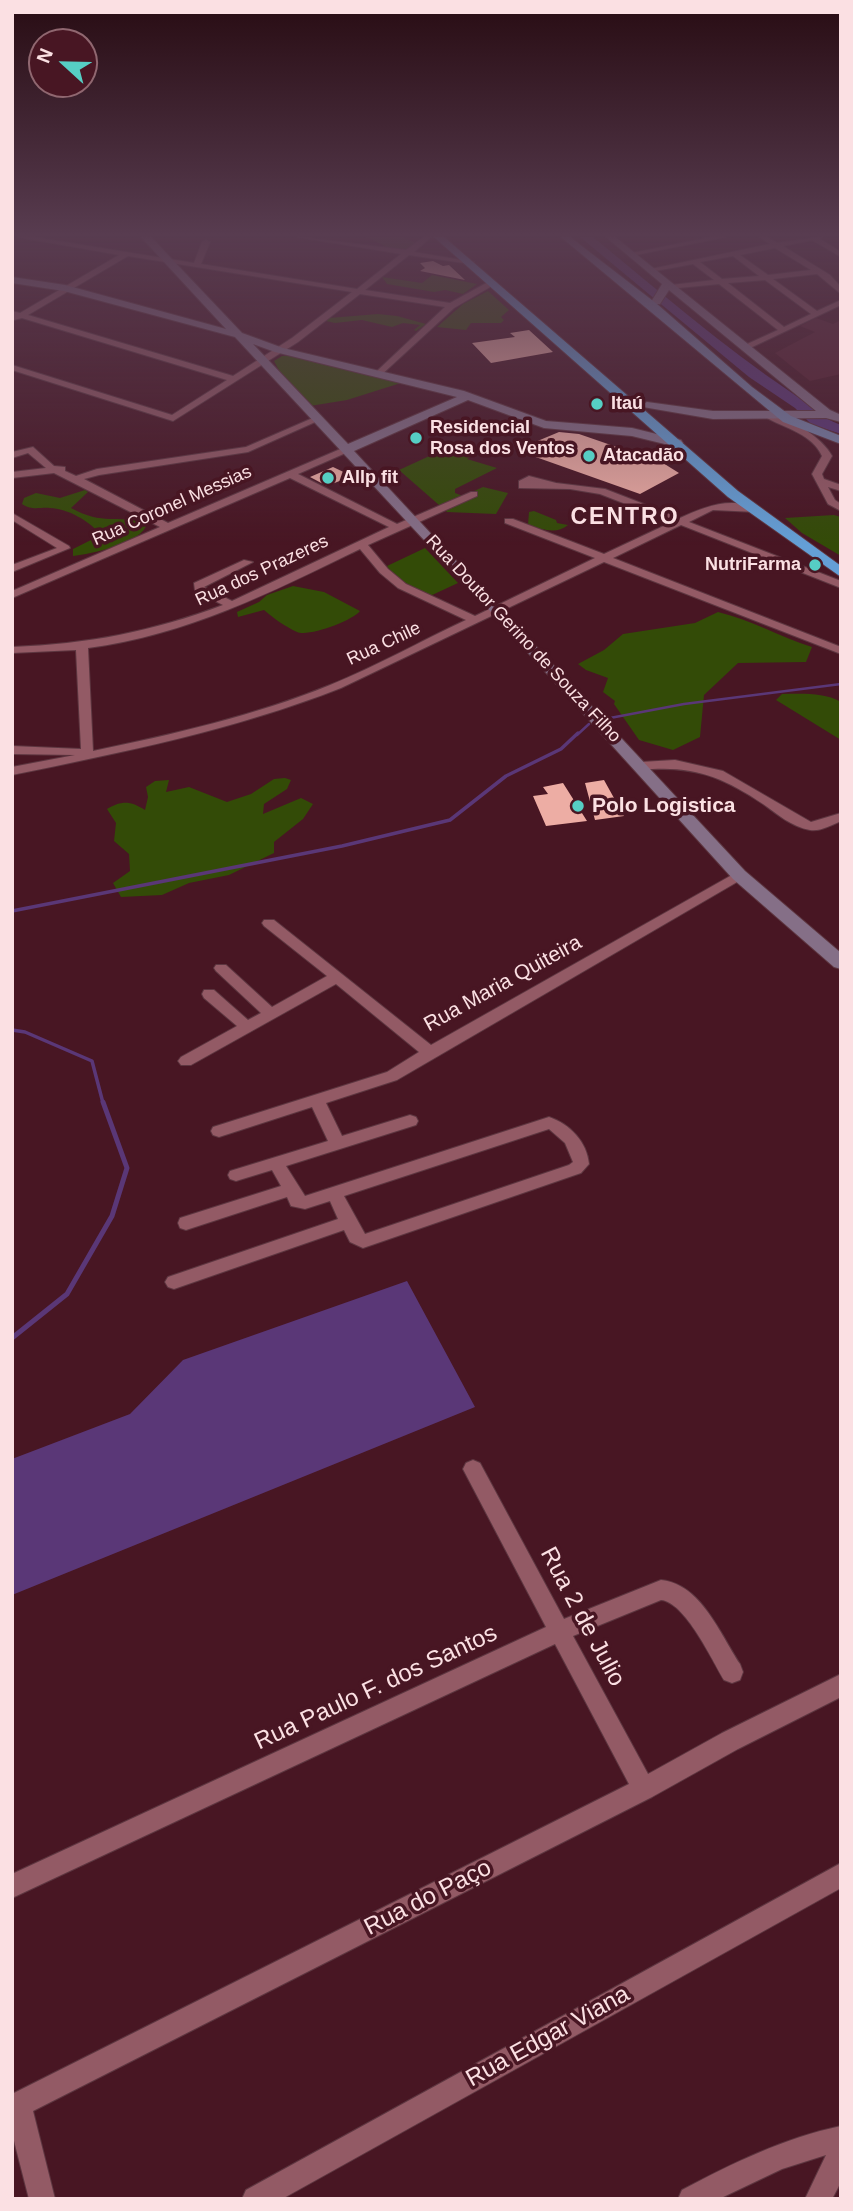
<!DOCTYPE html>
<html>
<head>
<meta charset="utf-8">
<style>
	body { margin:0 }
	#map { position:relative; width:853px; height:2211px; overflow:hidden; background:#481623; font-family:Arial,sans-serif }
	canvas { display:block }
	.frame { position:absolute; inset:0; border:14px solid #fbe0e3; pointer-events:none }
	.north { position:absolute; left:28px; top:28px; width:70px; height:70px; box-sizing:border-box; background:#481623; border:2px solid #906770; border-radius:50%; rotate:292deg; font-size:19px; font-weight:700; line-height:28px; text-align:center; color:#fbe0e3 }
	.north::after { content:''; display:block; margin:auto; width:24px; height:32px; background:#56cec4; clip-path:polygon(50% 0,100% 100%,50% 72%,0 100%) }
</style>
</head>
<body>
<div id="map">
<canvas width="853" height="2211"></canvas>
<div class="frame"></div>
<div class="north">N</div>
</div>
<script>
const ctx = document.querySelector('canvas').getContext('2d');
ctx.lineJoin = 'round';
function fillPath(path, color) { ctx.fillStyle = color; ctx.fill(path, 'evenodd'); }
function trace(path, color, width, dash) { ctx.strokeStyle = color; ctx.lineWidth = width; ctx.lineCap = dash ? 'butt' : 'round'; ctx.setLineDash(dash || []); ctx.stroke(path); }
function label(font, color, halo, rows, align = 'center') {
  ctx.font = font + ' Arial,sans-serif'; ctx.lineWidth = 7; ctx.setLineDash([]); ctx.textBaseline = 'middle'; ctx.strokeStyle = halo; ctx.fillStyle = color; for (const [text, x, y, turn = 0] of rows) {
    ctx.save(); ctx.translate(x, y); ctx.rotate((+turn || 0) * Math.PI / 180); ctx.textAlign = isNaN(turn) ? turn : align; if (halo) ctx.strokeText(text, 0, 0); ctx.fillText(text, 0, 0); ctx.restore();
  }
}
const built = new Path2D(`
	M 816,318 L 833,324 L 841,320 L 841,374 L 810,381 L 775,353 L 815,332 L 800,326 Z`);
const green = new Path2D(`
	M 366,237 L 402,237 L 416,243 C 398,260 381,242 366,237 Z
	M 432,275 L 477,284 L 463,294 L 445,290 L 434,292 L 387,284 L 382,277 L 422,283 Z
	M 488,291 L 509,310 L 501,317 L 504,320 L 501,323 L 471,323 L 466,330 L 437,327 L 463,304 Z
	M 378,314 L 397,316 L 426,324 L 416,331 L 414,330 L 420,325 L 403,323 L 392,327 L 362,320 L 335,323 L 326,321 L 329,318 Z
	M 282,356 L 290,356 L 404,382 L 347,400 L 310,406 L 283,378 L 274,361 Z
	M 460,442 L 479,451 L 467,459 L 497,468 L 455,489 L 455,493 L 463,496 L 483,487 L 508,493 L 496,514 L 447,512 L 399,470 Z
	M 85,490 L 88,492 L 71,508 C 104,526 115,514 147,523 C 144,543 91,554 73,556 L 73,549 L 101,535 C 91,522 67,508 50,508 C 39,507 33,511 22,504 L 24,498 L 36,493 L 60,498 Z
	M 534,511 L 556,520 L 557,523 L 568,525 C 556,535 542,529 528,525 L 529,512 Z
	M 834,515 L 841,517 L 841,556 L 802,533 L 785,518 Z
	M 425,548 L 458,583 L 430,596 C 414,590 396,582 387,566 Z
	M 293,586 L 324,592 L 360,611 C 352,621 309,637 297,632 C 286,627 273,618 264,610 L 238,617 L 237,612 L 259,602 L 267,595 Z
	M 718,612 C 752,620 780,637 812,647 L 806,662 L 738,663 L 704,695 L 700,737 L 673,750 L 639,740 L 614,704 L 615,701 L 603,692 L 608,678 L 586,670 L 578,664 L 604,650 L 623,634 L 695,623 Z
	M 782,694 C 802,694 823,692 841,702 L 841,740 L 776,700 Z
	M 285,778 L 291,780 L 287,789 L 264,804 L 263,814 L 301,798 L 313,804 L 303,819 L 274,842 L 274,853 L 229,875 L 189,883 L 162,895 L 121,897 L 113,883 L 130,871 L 129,854 L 114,841 L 116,823 L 107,809 C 122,800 131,801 145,810 L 148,797 L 146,787 L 155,781 L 169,780 L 166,792 L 189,787 L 227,802 L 251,794 L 274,779 Z`);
const water = new Path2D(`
	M 407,1281 L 475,1407 L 12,1595 L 12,1459 L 130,1414 L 183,1360 Z`);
const streamFar2 = new Path2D(`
	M 610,718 L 684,704 L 841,684
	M 577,735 L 589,724`);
const streamFar1 = new Path2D(`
	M 12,911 L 342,846 L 450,820 L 506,776 L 561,749 L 578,733
	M 12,1030 L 25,1032 L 92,1061 L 103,1103`);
const stream = new Path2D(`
	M 12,1338 L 67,1294 L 112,1216 L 127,1168 L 103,1102`);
const river = new Path2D(`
	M 580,237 L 593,237 C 658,290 722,346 792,393 C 812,406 817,416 841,425 L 841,434 L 811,424 L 795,408 L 749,377 Z`);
const building = new Path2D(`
	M 433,261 L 443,266 L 449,265 L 465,280 L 420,271 L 425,268 L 420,263 Z
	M 529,330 L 553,352 L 491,363 L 472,343 L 515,337 L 510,333 Z
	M 559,432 L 579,434 L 663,463 L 679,473 L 640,494 L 516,450 Z
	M 333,467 L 352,476 L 327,486 L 310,477 Z
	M 604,780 L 624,816 L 595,820 L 585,783 Z
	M 563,783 L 587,821 L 546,826 L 533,796 L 548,794 L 543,787 Z`);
const street = new Path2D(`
	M 18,237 L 33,237 L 194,263 L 202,242 L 206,240 L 210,242 L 201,264 L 357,289 L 401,254 L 298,237 L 406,250 L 424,237 L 431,237 L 414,252 L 474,262 L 470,264 L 409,255 L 365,290 L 450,303 L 490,281 L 497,283 L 454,308 L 379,377 L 375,374 L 376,372 L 445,307 L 360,294 L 298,342 L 173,421 L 12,370 L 12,365 L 172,415 L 227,380 L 22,318 L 14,320 L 12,311 L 20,313 L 119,255 ZM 128,256 L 352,292 L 292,338 L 233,376 L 28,315 Z
	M 712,237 L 725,237 L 631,256 L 627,254 Z
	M 760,237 L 767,237 L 777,243 L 822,237 L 820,239 L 841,252 L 841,257 L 812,240 L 783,246 L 830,275 L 841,287 L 841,294 L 817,274 L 773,279 L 817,311 L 841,300 L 841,305 L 748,349 L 745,345 L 778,330 L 719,284 L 668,289 L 671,285 L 714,280 L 693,264 L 650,272 L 646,270 L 770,244 ZM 775,248 L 811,270 L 768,275 L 740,255 ZM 733,256 L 759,276 L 722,279 L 700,262 ZM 765,280 L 811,314 L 784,327 L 728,283 Z
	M 767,414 C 786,414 823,438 832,456 L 822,474 L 824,479 L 841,485 L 841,491 L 828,487 L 835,500 L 841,504 L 841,511 L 828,504 L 812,474 L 822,456 C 812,434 787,429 767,418 Z
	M 315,417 L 322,419 L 248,452 L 99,475 L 84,479 L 168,523 L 345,447 L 348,448 L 348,452 L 298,474 L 397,524 L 471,492 L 477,492 L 477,496 L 368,545 L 388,569 L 406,584 L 475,616 L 595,558 L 505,523 L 505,519 L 513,519 L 604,554 L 672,522 L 600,494 L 570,489 L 519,488 L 519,481 L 529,476 L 556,483 L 605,489 L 680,518 C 704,507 733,495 758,510 L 756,512 L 713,510 L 689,522 L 841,581 L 841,588 L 681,525 L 613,558 L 841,647 L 841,654 L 604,562 L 341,688 C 234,730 124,752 12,775 L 12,767 L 75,755 L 12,754 L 12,746 L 81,749 L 76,650 L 12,653 L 12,647 C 88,644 151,632 223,605 L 195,591 L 194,583 L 244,560 L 253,562 L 204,587 L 232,601 L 389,527 L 290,478 L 12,598 L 12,591 L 160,527 L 54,473 L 12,478 L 12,472 L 46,468 L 28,453 L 12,458 L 12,452 L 33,447 L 54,466 L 65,467 L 65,471 L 76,476 L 97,469 L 246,447 ZM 360,549 L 380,573 L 398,588 L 466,620 C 421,641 377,666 330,685 C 254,716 174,734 93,751 L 88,648 C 187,635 272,592 360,549 Z
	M 12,513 L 69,546 L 70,548 L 12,572 L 12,565 L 57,548 L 12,520 Z
	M 675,760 L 723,771 L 811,822 L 841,813 L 841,821 C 832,825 819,832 810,830 C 792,827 777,814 763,804 C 721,776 692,765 641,770 L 635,766 L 641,762 Z
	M 739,871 L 746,875 L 744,878 L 397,1080 L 326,1103 L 342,1136 L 410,1115 L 416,1117 L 418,1121 L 416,1125 L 286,1166 L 305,1196 L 549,1117 C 570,1124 587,1142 589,1164 L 581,1173 L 363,1248 L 350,1242 L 344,1230 L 174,1289 L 168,1287 L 165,1282 L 168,1277 L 338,1219 L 330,1201 L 305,1209 L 291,1206 L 287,1197 L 186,1230 L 180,1228 L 178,1223 L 180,1218 L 281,1186 L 272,1170 L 236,1181 L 230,1179 L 228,1175 L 230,1171 L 328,1141 L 312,1107 L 219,1137 L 213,1135 L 211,1131 L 213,1127 L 387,1072 L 419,1052 L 336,984 L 191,1065 L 181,1065 L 178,1061 L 181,1057 L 237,1026 L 204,998 L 202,994 L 204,990 L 214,990 L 248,1020 L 261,1013 L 216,971 L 214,968 L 216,965 L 226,965 L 272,1007 L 327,976 L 264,926 L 262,923 L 264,920 L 274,920 L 431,1045 ZM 549,1129 L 565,1143 L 573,1162 L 569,1165 L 365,1234 L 344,1196 Z
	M 473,1460 L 480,1463 L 564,1619 L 661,1580 C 701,1584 720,1634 740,1664 L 743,1672 L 740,1680 L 732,1683 L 724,1680 C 712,1660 685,1602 661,1600 L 573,1636 L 648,1774 L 722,1733 L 841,1674 L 841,1697 L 738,1749 L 652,1797 L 33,2111 L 55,2199 L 29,2199 L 12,2133 L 12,2094 L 629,1784 L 555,1644 L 12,1898 L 12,1874 L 546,1627 L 463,1469 L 466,1463 Z
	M 841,1863 L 841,1888 L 282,2199 L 242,2199 L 246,2190 Z
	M 841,2126 L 841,2182 L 832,2199 L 805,2199 L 826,2155 L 782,2169 L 719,2199 L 678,2199 L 682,2190 C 733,2163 784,2138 841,2126 Z`);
const secondary = new Path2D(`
	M 141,237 L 151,237 L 242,333 L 283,348 L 464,391 L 546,421 L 632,428 L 681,440 L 683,443 L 677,447 L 632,436 L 544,428 L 468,400 L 354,451 L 745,871 L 841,953 L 841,969 L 834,967 L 733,879 L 492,613 L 235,337 L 64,291 L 12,283 L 12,277 L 65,285 L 226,329 ZM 253,344 L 275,352 L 457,397 L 348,444 Z
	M 606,237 L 615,237 L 830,410 L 841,415 L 841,422 L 826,418 L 713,419 L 643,407 L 641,405 L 647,402 L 713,411 L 816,411 L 669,290 L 660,304 L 652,304 L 651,302 L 662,284 Z`);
const primary = new Path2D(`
	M 561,237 L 570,237 L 657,304 L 752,387 L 791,416 L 841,436 L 841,444 L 783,422 Z`);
const highway = new Path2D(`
	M 434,237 L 444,237 L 738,491 L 841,566 L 841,577 L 728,497 Z`);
const markers = [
	[597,404,7,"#56cec4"],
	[416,438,7,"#56cec4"],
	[589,456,7,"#56cec4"],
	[328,478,7,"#56cec4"],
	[815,565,7,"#56cec4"],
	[578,806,7,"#56cec4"]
];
const farPoinames = [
	["Itaú",611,404],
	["Residencial",430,428],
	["Rosa dos Ventos",430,449],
	["Atacadão",603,456],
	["Allp fit",342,478],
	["NutriFarma",801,565,"right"]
];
const farStreetnames = [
	["Rua Coronel Messias",172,506,-24],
	["Rua dos Prazeres",262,571,-25],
	["Rua Doutor Gerino de Souza Filho",523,639,47],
	["Rua Chile",384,644,-25]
];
const poiNames = [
	["Polo Logistica",592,806]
];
const streetNames = [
	["Rua Maria Quiteira",503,984,-29]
];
const farDistrictnames = [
	["CENTRO",625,518]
];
const nearStreetnames = [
	["Rua 2 de Julio",582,1617,62],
	["Rua Paulo F. dos Santos",376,1688,-25],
	["Rua do Paço",428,1898,-27],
	["Rua Edgar Viana",548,2037,-29]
];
fillPath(built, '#581f2e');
fillPath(green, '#334b07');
fillPath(water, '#5a3777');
trace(streamFar2, '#5a3777', 2.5);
trace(streamFar1, '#5a3777', 3.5);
trace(stream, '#5a3777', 5);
fillPath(river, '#5a3777');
fillPath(building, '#edada4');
trace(street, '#5d3640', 2);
trace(secondary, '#5d3640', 2);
trace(primary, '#5d3640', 2);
trace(highway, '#5d3640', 2);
fillPath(street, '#935a65');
fillPath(secondary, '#856f87');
fillPath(primary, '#7783a9');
fillPath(highway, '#649fd6');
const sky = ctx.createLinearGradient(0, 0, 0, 546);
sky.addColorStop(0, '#280c13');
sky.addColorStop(0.43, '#583c50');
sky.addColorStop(1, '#583c5000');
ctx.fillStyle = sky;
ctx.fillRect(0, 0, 853, 546);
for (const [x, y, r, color] of markers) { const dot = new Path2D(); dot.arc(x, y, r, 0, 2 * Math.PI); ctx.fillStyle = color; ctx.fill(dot); trace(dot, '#481623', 2.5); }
label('bold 18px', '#fbe0e3', '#481623', farPoinames, 'left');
label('18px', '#fbe0e3', '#481623', farStreetnames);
label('bold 21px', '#fbe0e3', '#481623', poiNames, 'left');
label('21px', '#fbe0e3', '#481623', streetNames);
ctx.letterSpacing = '2px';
label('bold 23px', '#fbe0e3', '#481623', farDistrictnames);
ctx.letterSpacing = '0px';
label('24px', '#fbe0e3', '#481623', nearStreetnames);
</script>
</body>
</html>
